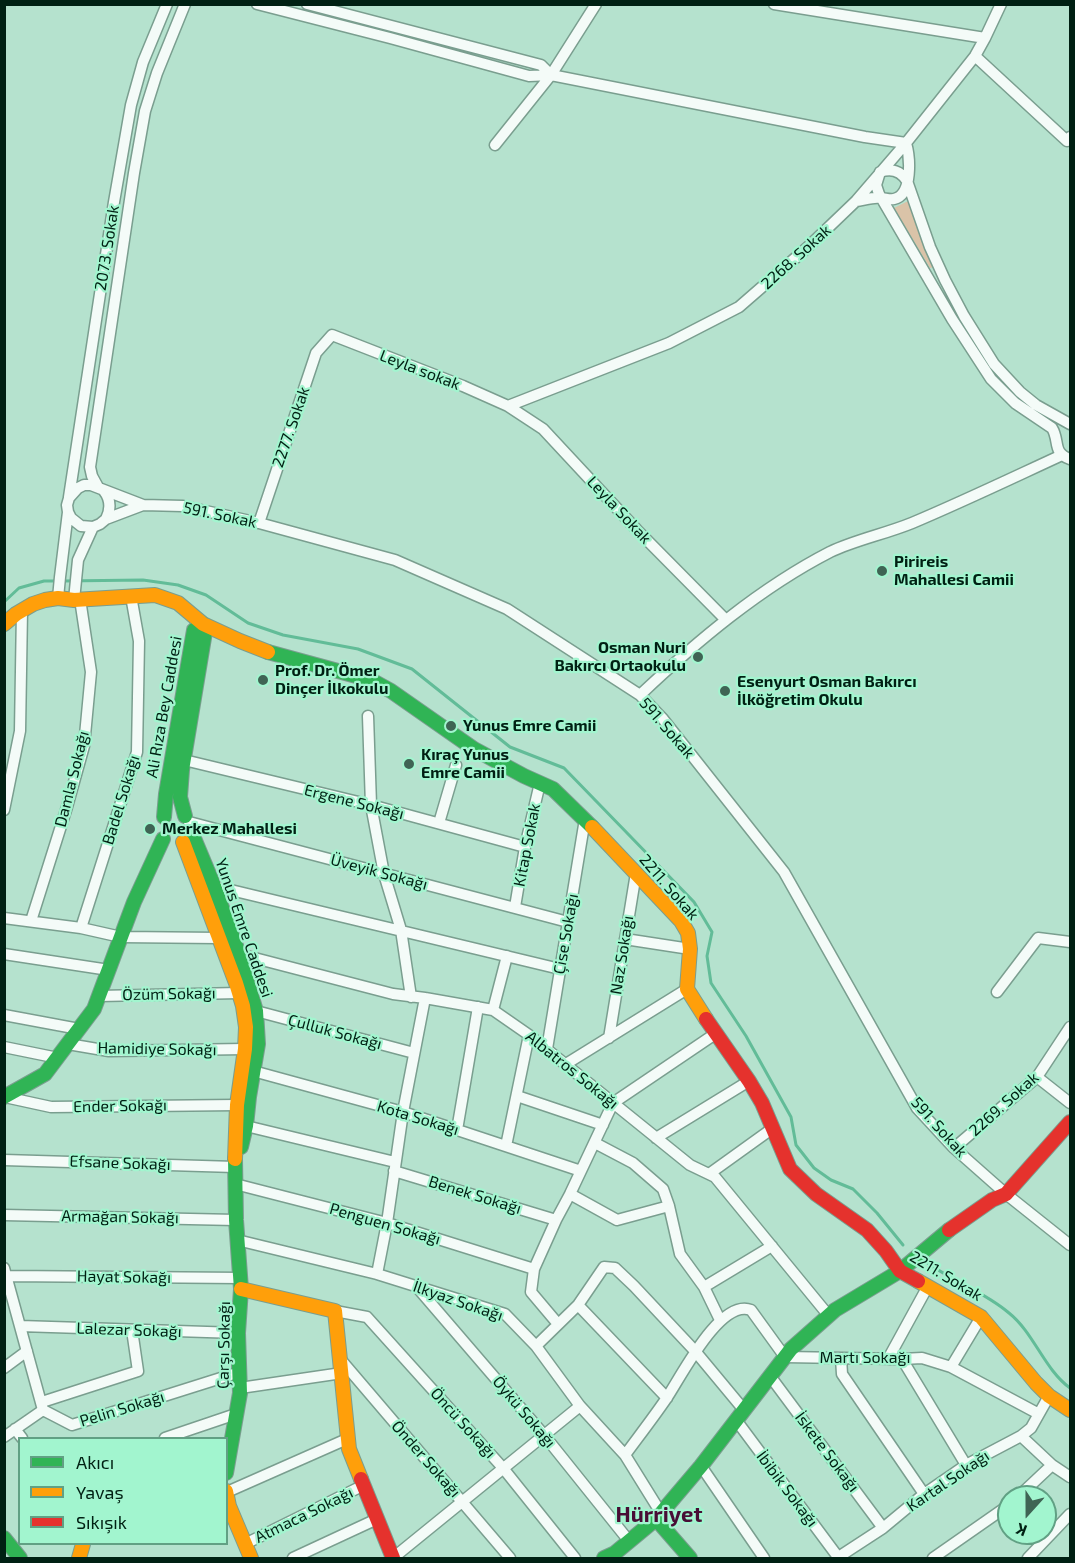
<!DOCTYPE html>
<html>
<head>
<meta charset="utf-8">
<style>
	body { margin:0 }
	#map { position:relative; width:1075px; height:1563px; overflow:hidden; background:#b5e2ce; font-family:"Exo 2",sans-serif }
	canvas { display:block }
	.frame { position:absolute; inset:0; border:6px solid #002013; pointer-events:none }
	.legend { position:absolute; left:18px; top:1437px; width:210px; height:108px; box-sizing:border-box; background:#a2f5cf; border:2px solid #61a084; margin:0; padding:8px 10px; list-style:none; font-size:18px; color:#002013 }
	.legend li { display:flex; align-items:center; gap:12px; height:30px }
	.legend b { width:30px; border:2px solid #61a084 }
	.north { position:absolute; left:997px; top:1485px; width:60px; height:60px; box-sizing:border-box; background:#a2f5cf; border:2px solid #61a084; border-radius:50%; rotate:201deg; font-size:16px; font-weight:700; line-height:24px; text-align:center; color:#002013 }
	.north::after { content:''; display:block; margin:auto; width:21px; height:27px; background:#3f6454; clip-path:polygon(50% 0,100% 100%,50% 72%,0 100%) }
</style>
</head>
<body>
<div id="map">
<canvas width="1075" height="1563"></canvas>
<div class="frame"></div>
<ul class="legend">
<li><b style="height:8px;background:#30b455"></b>Akıcı</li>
<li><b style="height:8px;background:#ff9f0a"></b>Yavaş</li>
<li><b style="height:8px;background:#e5322d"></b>Sıkışık</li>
</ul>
<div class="north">K</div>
</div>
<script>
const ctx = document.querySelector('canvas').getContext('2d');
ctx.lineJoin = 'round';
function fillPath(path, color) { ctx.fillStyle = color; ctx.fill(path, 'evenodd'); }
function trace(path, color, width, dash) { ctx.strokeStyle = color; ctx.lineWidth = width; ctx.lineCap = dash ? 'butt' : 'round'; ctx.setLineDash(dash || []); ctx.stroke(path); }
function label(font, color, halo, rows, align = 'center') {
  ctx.font = font + ' "Exo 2",sans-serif'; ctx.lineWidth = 4.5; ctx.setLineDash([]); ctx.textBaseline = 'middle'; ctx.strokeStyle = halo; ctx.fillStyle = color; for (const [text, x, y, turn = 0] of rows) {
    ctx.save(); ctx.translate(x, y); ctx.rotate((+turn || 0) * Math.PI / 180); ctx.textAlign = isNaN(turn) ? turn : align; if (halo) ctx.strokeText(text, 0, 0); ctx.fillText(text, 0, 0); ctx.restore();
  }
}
const green = new Path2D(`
	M 908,201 L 934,267 L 930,268 L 894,208 Z`);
const stream = new Path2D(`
	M 63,581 L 143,580 L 178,585 L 206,595 L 248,623 L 283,635 L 358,649 L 412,669 L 510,747 L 564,768 L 694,902 L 712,932 L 707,956 L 711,983 L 746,1036 L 791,1117 L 796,1145 L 814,1168 L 831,1180 L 853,1189 L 877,1213 L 903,1245
	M 4,602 L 19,588 L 44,581 L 56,581
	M 926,1262 C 952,1281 985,1292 1009,1313 C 1034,1333 1044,1369 1070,1388`);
const street = new Path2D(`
	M 257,4 L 390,38 L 529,76 L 551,75 L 865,137 L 906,143
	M 307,4 L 541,65 L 551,75
	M 774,4 L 985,38
	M 975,56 L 1067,141 L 1070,137
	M 495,145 L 551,75 L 596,4
	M 856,201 C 864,200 873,197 880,198 C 885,198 889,200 894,199 C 913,195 910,157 906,143
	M 508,406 L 669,343 L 739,307 L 808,247 L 856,201 L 906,143 L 975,56 L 985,38 L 1001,4
	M 1070,424 L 1036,405 L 1020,392 L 994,364 L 964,316 L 945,280 L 930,247 L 907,181 C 901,171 891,168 880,172 L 876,185 L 879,194 L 952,319 L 991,379 L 1015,403 L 1052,428 C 1060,441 1052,453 1070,459
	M 98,487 L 92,476 L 90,467 L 134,173 L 145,111 L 157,73 L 185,4
	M 104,491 C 111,500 111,509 106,519
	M 69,497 L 114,202 L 131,105 L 143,62 L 167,4
	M 143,505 L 91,485 L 84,485 L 78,488 L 69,498 L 67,505 L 68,512 L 71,518 L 81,526 L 93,527 L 100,524 L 106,519 L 143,505 L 183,506 L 259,523 L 395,560 L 507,609 L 640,695 L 663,719 L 784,872 L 917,1108 L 954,1148 L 1006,1194 L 1070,1245
	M 259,523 L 316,353 L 332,335 L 463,386 L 508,406 L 543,429 L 637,530 L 726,620
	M 58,598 L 60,577 L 68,512
	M 74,600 L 78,560 L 93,527
	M 640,695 C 696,642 760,588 830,552 C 855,540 885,534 912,523 C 962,502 1012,478 1062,455
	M 368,716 L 371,805 L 384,874 L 401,930 L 411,997
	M 184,760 L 371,805 L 525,847
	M 4,810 L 20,731 L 22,610
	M 189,822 L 568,922
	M 439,823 L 456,765
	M 214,886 L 560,969
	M 515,907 L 525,847 L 540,783
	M 4,918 L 81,928 L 121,937 L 218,938
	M 31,921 L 67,807 L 84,746 L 91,672 L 80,599
	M 81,928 L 137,752 L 139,641 L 131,596
	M 625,939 L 690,949
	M 4,954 L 109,970
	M 239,954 L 393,994 L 425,998 L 493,1010 L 529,1035 L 690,1165 L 715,1177 L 829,1316
	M 997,992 L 1038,938 L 1070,942
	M 99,996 L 239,993
	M 493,1010 L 507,956
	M 256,1011 L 414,1053
	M 4,1015 L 79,1029
	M 609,1038 L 636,873
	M 68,1044 L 109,1051 L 245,1049
	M 4,1047 L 58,1058
	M 547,1049 L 585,819
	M 566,1064 L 687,989
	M 253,1071 L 403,1112 L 581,1171
	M 1037,1077 L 1070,1103
	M 517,1096 L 603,1125
	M 5,1097 L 51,1107 L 237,1105
	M 246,1126 L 395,1162
	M 457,1130 L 478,1007
	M 656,1138 L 749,1081
	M 595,1143 L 633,1163 L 663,1189 L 669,1206 L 680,1254 L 704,1287 L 772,1246
	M 506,1146 L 529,1035
	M 954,1148 L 1037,1077 L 1070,1027
	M 4,1160 L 235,1167
	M 394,1171 L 556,1220
	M 709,1174 L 773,1128
	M 235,1184 L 387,1223 L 534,1269
	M 570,1194 L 617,1220 L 669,1206
	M 4,1215 L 236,1220
	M 237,1240 L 377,1274 L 505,1314 L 536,1346 L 580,1406 L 625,1455 L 661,1513
	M 4,1268 L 43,1410 L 72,1425 L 240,1372
	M 377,1274 L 387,1223 L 403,1112 L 425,998
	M 7,1276 L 241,1278
	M 416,1286 L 544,1435 L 629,1541
	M 704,1287 L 720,1320
	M 578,1305 L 667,1398
	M 335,1311 L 367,1317 L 503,1468 L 575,1558
	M 558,1324 L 531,1292 L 534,1269 L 556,1220 L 570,1194 L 613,1103 L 715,1034
	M 20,1326 L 238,1333
	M 536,1346 L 578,1305 L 604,1267 L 615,1268 L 634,1286 L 695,1351 L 744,1410
	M 841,1358 L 842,1374 L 924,1494
	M 888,1359 L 928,1286
	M 902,1359 L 966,1465
	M 341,1360 L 510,1558
	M 951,1367 L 981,1317
	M 4,1368 L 27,1351
	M 770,1376 L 883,1528
	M 240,1388 L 342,1373
	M 42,1402 L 138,1371 L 132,1330
	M 736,1420 L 838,1557
	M 15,1429 L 22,1438
	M 1021,1436 L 1052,1465 L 1070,1477
	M 4,1437 L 43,1410
	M 165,1438 L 236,1414
	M 625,1455 C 639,1436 653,1418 666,1399 C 681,1377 720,1298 751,1310 L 785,1357 L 902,1359 L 922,1358 L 951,1367 L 1039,1414
	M 701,1466 L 764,1558
	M 227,1492 L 347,1439
	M 1018,1497 L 1052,1465
	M 245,1544 L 364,1485
	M 293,1558 L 377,1519
	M 393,1558 L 580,1406
	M 837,1558 L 883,1528 L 924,1494 L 966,1465 L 1021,1436 L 1031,1428 L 1049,1396
	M 933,1558 L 1009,1505
	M 1028,1558 L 1070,1514`);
const fast = new Path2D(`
	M 268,652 L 371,680 L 391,691 L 474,749 L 524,776 L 553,789 L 592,827
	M 185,816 L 180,797 L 182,770 L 205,632 L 203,624
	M 164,817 L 166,794 L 194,630 L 203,624
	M 191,831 L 214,886 L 239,954 L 256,1011 L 258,1044 L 249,1097 L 246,1126 L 241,1147
	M 4,1097 L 45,1074 L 94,1009 L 134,902 L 163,839
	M 226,1473 L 240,1393 L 238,1333 L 241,1289 L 236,1220 L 235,1159
	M 656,1519 L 690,1558
	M 4,1538 L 20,1558
	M 604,1558 L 615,1553 L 656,1519 L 701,1466 L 791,1349 L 835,1310 L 900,1271 L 949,1230`);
const slow = new Path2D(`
	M 4,624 L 16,614 L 33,604 L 45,600 L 58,598 L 74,600 L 155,595 L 178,603 L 203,624 L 240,641 L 268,652
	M 592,827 L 681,921 L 688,933 L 690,949 L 687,989 L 706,1019
	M 183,842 L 236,983 L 243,1006 L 246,1027 L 245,1049 L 237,1105 L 235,1159
	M 918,1281 L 981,1317 L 1036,1383 L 1049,1396 L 1070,1410
	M 241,1289 L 335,1311 L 349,1449 L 361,1479
	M 226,1491 L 229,1506 L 251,1558
	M 79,1558 L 83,1544`);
const jam = new Path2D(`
	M 706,1019 L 749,1081 L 762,1103 L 790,1169 L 816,1194 L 867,1230 L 886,1251 L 900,1271 L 918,1281
	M 949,1230 L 992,1200 L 1006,1194 L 1070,1122
	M 361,1479 L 393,1558`);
const markers = [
	[882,571,6,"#3f6454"],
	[698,657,6,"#3f6454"],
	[263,680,6,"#3f6454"],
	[725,691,6,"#3f6454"],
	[451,726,6,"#3f6454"],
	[409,764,6,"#3f6454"],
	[150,829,6,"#3f6454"]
];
const streetNames = [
	["2073. Sokak",107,248,-81],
	["2268. Sokak",796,257,-42],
	["Leyla sokak",420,370,21],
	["2277. Sokak",291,427,-71],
	["Leyla Sokak",619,510,47],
	["591. Sokak",220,515,12],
	["Ali Rıza Bey Caddesi",164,707,-80],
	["591. Sokak",667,728,49],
	["Damla Sokağı",72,779,-76],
	["Badel Sokağı",121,800,-73],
	["Ergene Sokağı",354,802,14],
	["Kitap Sokak",527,845,-79],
	["Üveyik Sokağı",379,872,15],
	["2211. Sokak",669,887,49],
	["Yunus Emre Caddesi",244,928,71],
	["Çise Sokağı",566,934,-80],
	["Naz Sokağı",622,955,-81],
	["Özüm Sokağı",169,994,-1],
	["Çulluk Sokağı",335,1032,15],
	["Hamidiye Sokağı",157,1049,1],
	["Albatros Sokağı",572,1070,39],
	["2269. Sokak",1004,1104,-42],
	["Ender Sokağı",120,1106,-1],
	["Kota Sokağı",418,1118,17],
	["591. Sokak",939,1127,48],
	["Efsane Sokağı",120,1163,2],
	["Benek Sokağı",475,1195,17],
	["Armağan Sokağı",120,1217,1],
	["Penguen Sokağı",385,1224,16],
	["2211. Sokak",946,1276,31],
	["Hayat Sokağı",124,1277,1],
	["İlkyaz Sokağı",458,1301,19],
	["Lalezar Sokağı",129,1330,2],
	["Çarşı Sokağı",224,1345,-89],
	["Martı Sokağı",865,1358],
	["Pelin Sokağı",122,1409,-17],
	["Öykü Sokağı",524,1412,50],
	["Öncü Sokağı",463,1423,48],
	["İskete Sokağı",827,1452,53],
	["Önder Sokağı",426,1459,49],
	["Kartal Sokağı",948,1481,-34],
	["İbibik Sokağı",787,1489,53],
	["Atmaca Sokağı",304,1515,-26]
];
const poiNames = [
	["Pirireis",894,562],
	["Mahallesi Camii",894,580],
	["Osman Nuri",686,648,"right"],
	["Bakırcı Ortaokulu",686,666,"right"],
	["Prof. Dr. Ömer",275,671],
	["Dinçer İlkokulu",275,689],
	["Esenyurt Osman Bakırcı",737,682],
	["İlköğretim Okulu",737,700],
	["Yunus Emre Camii",463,726],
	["Kıraç Yunus",421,755],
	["Emre Camii",421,773],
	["Merkez Mahallesi",162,829]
];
const districtNames = [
	["Hürriyet",659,1515]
];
fillPath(green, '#dac3a8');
trace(stream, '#62bc98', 3);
trace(street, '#7a9e8f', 13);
trace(fast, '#7a9e8f', 16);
trace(slow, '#7a9e8f', 16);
trace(jam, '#7a9e8f', 16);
trace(street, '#f4fbf8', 10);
trace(fast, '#30b455', 14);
trace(slow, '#ff9f0a', 14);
trace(jam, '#e5322d', 14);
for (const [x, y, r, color] of markers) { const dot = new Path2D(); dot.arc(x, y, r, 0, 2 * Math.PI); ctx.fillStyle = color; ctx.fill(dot); trace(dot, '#a2f5cf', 2); }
label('16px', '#002013', '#a2f5cf', streetNames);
label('bold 16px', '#002013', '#a2f5cf', poiNames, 'left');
label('bold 22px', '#480d35', '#a2f5cf', districtNames);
</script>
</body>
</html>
